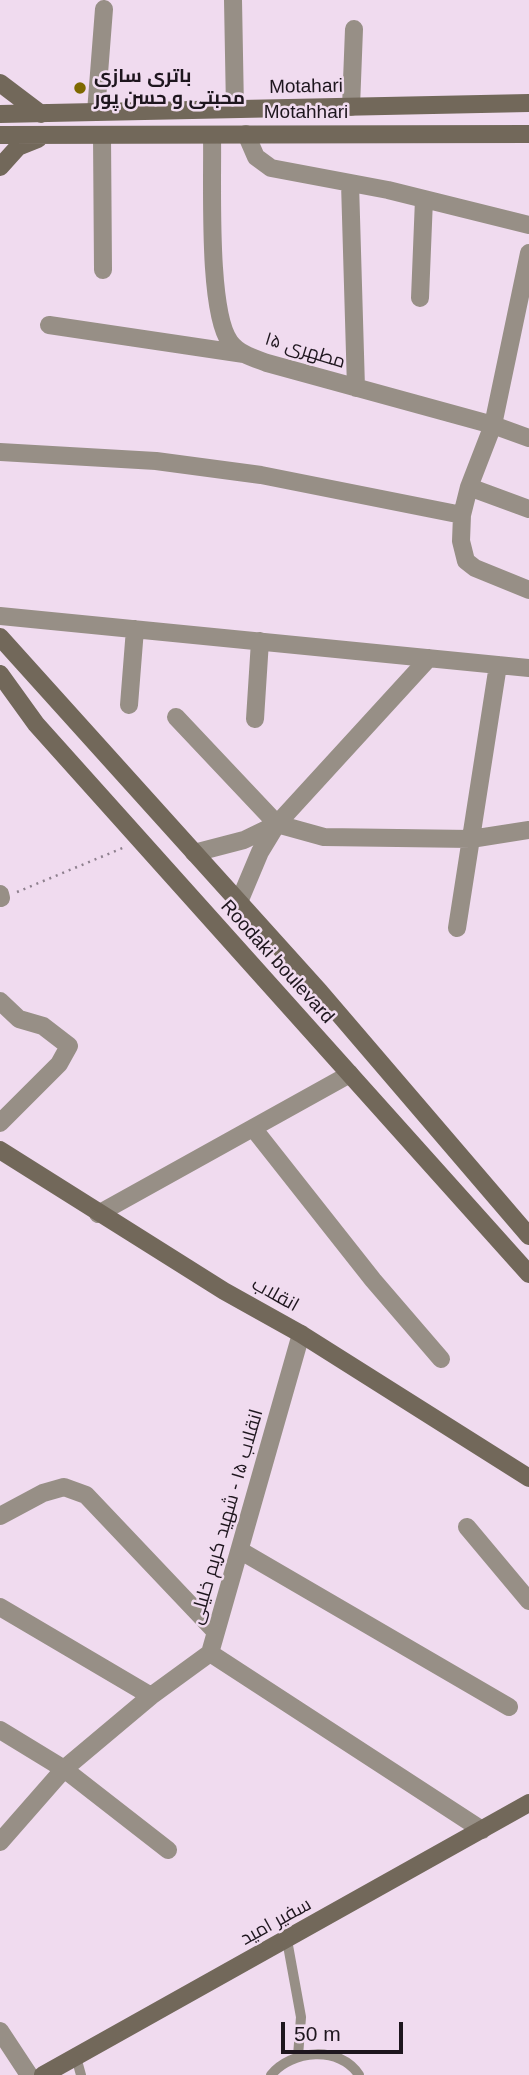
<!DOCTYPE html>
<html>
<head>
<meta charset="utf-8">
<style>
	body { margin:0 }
	#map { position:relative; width:529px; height:2075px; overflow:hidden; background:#f0dbef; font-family:Helvetica,sans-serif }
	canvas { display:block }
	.scale { position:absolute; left:281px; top:2022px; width:122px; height:32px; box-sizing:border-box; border:4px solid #1e161e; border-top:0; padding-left:9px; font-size:21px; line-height:24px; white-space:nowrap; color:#1e161e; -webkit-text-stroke:5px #f0dbef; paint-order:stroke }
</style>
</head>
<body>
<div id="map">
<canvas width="529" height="2075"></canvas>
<div class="scale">50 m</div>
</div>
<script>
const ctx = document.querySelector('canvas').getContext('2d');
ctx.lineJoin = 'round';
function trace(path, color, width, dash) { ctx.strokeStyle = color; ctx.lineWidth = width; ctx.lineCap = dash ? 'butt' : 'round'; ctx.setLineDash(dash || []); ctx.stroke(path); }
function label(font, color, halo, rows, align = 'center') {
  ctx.font = font + ' Helvetica,Cairo,sans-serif'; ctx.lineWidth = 5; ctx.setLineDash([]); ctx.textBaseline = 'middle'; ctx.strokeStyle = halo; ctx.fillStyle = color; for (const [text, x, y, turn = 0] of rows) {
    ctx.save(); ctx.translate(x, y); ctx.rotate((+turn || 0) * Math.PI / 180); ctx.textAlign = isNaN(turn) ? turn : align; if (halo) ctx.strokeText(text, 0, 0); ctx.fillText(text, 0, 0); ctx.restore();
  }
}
const path = new Path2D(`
	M 17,892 L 125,847`);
const lane = new Path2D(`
	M 287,1940 L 301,2017 L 298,2056
	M 76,2057 L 81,2075
	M 271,2075 C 291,2050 340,2045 359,2075`);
const street = new Path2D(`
	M 233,0 L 235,109
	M 351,107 L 354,29
	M 96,112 L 104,9
	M 246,134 L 256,157 L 271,168 L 388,190 L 529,225
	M 212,135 C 213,179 207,311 230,342 C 239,354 254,358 267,363 L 493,425 L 529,438
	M 102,136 L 103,270
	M 350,183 L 356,388
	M 529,253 L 493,425 L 469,487 L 462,515 L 461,541 L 466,561 L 475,568 L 529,590
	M 420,298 L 424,199
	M 49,325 L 244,354
	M 0,452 L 156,461 L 261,475 L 462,515
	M 469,487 L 529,509
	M 0,616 L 529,668
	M 129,705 L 135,629
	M 176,717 L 277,824
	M 255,719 L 260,641
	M 277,824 L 324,837 L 471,839 L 529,830
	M 194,853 L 244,840 L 277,824
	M 0,894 L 1,898
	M 239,902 L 260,852 L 277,824 L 429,658
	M 457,928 L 498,665
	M 0,1001 L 19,1019 L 43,1026 L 69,1046 L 59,1064 L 0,1123
	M 253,1128 L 373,1280 L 441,1359
	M 98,1214 L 350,1074
	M 0,1516 L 43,1493 L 64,1487 L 86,1495 L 216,1632
	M 467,1527 L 529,1601
	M 241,1551 L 509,1707
	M 0,1607 L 151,1696
	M 210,1653 L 482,1830
	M 0,1730 L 64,1769 L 168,1850
	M 0,1842 L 64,1769 L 151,1696 L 210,1653 L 301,1334
	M 0,2031 L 29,2075`);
const secondary = new Path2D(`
	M 0,83 L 41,114
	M 0,114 L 529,103
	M 0,135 L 529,134
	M 0,167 L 18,147 L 38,139
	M 0,637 L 320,992 L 529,1236
	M 0,674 L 36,724 L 529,1274
	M 0,1150 L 224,1291 L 301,1334 L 529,1478
	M 43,2075 L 529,1803`);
const markers = [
	[80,88,7,"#7e6900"]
];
const poiNames = [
	["باتری سازی",94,77],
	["محبتی و حسن پور",94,99]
];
const streetNames = [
	["Motahari",306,87,-1],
	["Motahhari",306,113],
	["مطهری ۱۵",305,351,17],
	["Roodaki boulevard",277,962,48],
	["انقلاب",275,1295,29],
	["انقلاب ۱۵ - شهید کریم خلیلی",227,1517,-74],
	["سفیر امید",276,1922,-29]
];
trace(path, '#8e808e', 2.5, [2, 5]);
trace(lane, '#978f86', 10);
trace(street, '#978f86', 18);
trace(secondary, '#72685a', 18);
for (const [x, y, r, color] of markers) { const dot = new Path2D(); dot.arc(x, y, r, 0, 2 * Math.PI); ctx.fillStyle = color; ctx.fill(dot); trace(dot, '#f0dbef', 2.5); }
label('bold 19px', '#1e161e', '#f0dbef', poiNames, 'left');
label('19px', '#1e161e', '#f0dbef', streetNames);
</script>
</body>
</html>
